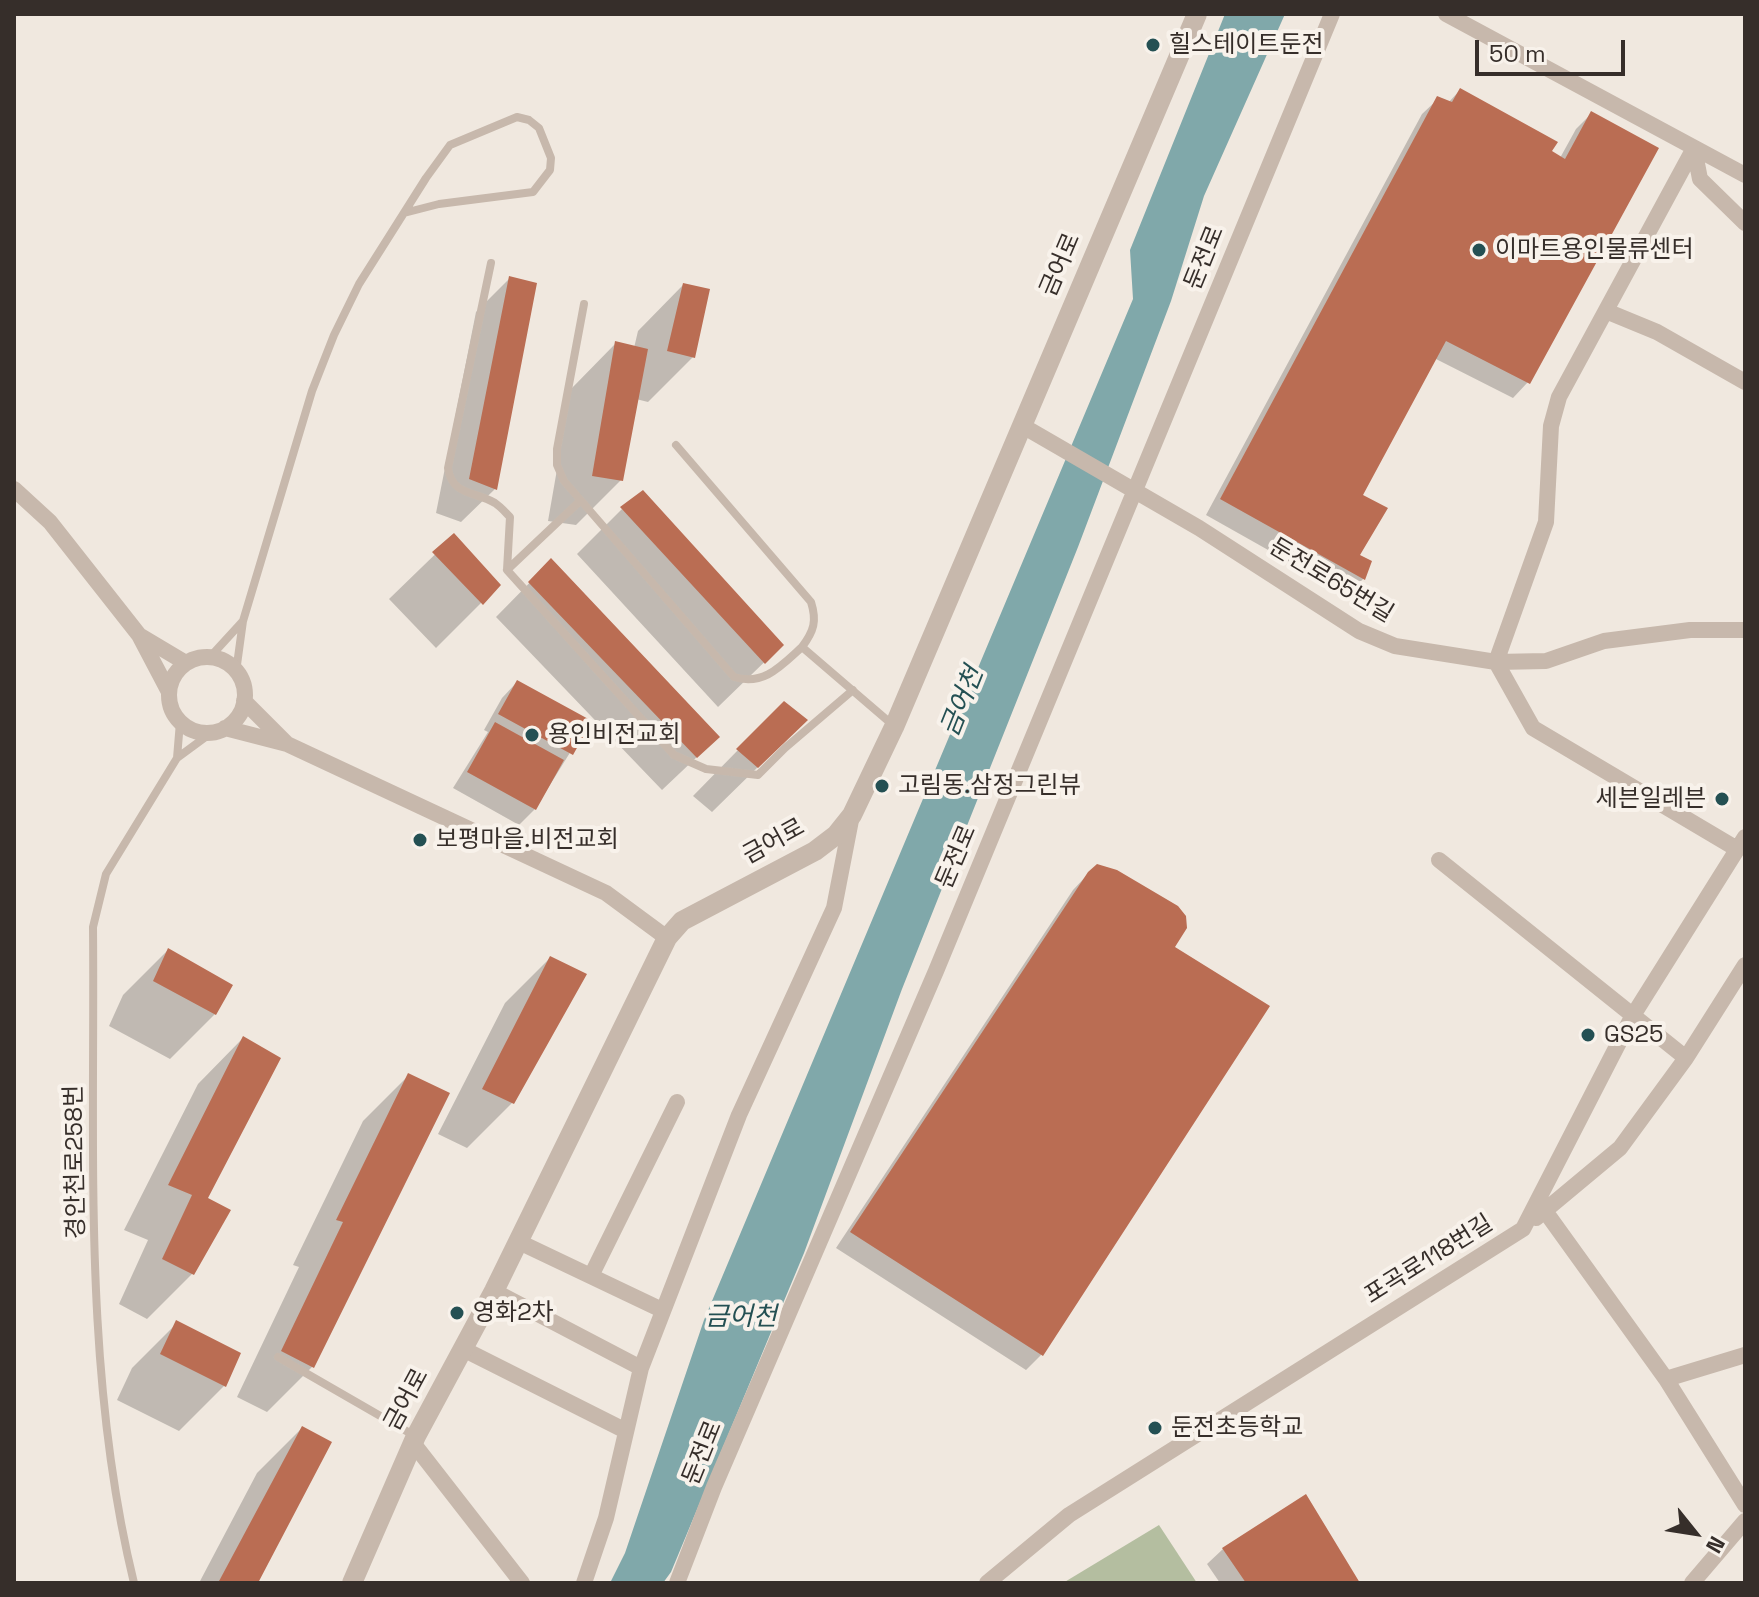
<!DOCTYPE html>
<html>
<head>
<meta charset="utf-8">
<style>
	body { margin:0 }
	#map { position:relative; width:1759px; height:1597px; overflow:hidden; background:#f0e8df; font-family:"Space Grotesk",sans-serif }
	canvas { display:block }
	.frame { position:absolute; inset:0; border:16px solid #362e2a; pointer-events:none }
	.north { position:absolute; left:1655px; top:1493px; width:80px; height:80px; -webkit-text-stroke:6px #f8f2eb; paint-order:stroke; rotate:120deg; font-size:22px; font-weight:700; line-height:32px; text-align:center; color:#362e2a }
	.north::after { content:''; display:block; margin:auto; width:28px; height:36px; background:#362e2a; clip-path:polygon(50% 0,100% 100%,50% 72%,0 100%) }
	.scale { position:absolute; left:1475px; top:40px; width:150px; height:36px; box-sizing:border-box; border:4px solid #362e2a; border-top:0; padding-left:10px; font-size:24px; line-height:28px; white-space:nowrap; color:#362e2a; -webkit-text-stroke:6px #f8f2eb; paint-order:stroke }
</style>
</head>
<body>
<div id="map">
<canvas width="1759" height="1597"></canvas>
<div class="frame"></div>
<div class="north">N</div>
<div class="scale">50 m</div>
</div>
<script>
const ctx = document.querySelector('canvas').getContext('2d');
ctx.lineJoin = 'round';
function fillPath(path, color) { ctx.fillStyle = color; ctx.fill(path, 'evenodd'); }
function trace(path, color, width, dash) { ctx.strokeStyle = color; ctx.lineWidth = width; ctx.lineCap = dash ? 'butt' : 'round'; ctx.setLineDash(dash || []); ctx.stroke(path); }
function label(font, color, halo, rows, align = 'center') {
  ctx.font = font + ' "Space Grotesk","Noto Sans KR",sans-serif'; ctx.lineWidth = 8; ctx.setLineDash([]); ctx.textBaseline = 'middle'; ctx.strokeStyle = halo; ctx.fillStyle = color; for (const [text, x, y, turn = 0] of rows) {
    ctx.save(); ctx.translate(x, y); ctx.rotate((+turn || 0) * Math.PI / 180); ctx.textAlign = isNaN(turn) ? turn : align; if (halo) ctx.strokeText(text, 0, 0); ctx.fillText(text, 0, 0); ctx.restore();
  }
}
const green = new Path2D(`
	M 1159,1525 L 1197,1583 L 1063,1583 Z`);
const water = new Path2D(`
	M 1225,14 L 1285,14 L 1204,196 L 1171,301 L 1078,547 L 902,989 L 804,1253 L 671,1572 L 663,1583 L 610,1583 L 625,1553 L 704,1320 L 1133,299 L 1130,250 Z`);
const shadow = new Path2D(`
	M 1460,90 L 1560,158 L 1576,129 L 1592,113 L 1528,382 L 1513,398 L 1434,358 L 1360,495 L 1357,555 L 1370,562 L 1363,579 L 1348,595 L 1206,515 L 1422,114 L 1438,99 L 1448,103 Z
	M 510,278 L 495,489 L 461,522 L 436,513 L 476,312 Z
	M 683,285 L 693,357 L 648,402 L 636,399 L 621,480 L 576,525 L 548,521 L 571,389 L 616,343 L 634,348 L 638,331 Z
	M 622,509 L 782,645 L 718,707 L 577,554 Z
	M 454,536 L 499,585 L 436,648 L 389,599 Z
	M 551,561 L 718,737 L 662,790 L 496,617 Z
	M 517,682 L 589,722 L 535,809 L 519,825 L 453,788 L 488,732 L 484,730 L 502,698 Z
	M 784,703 L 760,765 L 712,812 L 693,796 Z
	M 1089,873 L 1173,948 L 1041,1355 L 1026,1370 L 836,1248 L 1073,890 Z
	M 168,950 L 215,1014 L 170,1059 L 109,1026 L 123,995 Z
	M 550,958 L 512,1103 L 467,1148 L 438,1134 L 505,1003 Z
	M 243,1038 L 206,1199 L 228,1211 L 192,1274 L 147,1319 L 119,1304 L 148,1240 L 124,1230 L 198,1084 Z
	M 408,1076 L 448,1094 L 312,1367 L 267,1412 L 237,1397 L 299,1267 L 293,1265 L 363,1121 Z
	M 177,1323 L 224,1386 L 179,1431 L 117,1400 L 132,1368 Z
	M 302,1428 L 256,1583 L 199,1583 L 257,1473 Z
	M 1223,1549 L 1358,1583 L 1220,1583 L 1207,1564 Z`);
const building = new Path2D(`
	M 1460,88 L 1558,142 L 1552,151 L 1565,159 L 1591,111 L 1659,148 L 1530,384 L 1446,341 L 1363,495 L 1388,508 L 1360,555 L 1372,561 L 1365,580 L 1220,499 L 1437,96 L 1452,102 Z
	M 509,276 L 537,283 L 497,490 L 469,479 Z
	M 683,283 L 710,289 L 695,358 L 667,351 Z
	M 615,341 L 648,349 L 623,481 L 592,476 Z
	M 643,490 L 784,645 L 765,664 L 620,507 Z
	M 454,533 L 501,585 L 483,605 L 432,552 Z
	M 551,558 L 720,737 L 697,758 L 528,582 Z
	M 517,680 L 592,721 L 573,755 L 498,714 Z
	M 784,701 L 808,720 L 758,768 L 736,749 Z
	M 495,722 L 564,760 L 536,810 L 467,772 Z
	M 1097,864 L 1117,870 L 1178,906 L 1186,916 L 1187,928 L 1175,947 L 1270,1006 L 1043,1356 L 850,1232 L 1088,872 Z
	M 168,948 L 233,985 L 216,1015 L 153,981 Z
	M 550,956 L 587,974 L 514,1104 L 482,1089 Z
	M 243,1036 L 281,1058 L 208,1198 L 231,1210 L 194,1275 L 162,1259 L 192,1195 L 168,1185 Z
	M 408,1073 L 450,1093 L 314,1368 L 281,1351 L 343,1222 L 336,1220 Z
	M 176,1320 L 241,1353 L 226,1387 L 160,1354 Z
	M 302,1426 L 332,1442 L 258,1583 L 218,1583 Z
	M 1306,1494 L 1360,1583 L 1246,1583 L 1222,1548 Z`);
const service = new Path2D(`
	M 491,263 L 448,468 C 452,496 475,491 495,503 C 501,507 505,512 510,517 L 507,570 L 674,755 L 706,769 L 758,775 L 785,748 L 853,690
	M 584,304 L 557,449 L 557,465 L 564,481 L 734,677 C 764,686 781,666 802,647
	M 676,445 L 811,602 C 817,621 814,631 802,647 L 894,726
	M 507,570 L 580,501
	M 243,621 L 312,391 L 334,335 L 359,284 L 426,178 L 450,145 L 517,117 L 529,120 L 539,128 L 551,158 L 550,170 L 533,192 L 439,204 L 404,213
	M 210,657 L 243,621 L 236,672
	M 180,722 L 177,758 L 211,733
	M 278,1357 L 415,1436
	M 134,1583 C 82,1371 95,1145 93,927 L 106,874 L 177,758`);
const minor = new Path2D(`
	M 1446,14 L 1745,175
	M 1694,148 L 1559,397 L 1551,426 L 1546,522 L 1496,662 L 1546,661 L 1604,641 L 1690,630 L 1745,630
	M 1694,148 L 1700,179 L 1745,223
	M 1606,311 L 1657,332 L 1745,382
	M 1021,425 L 1199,528 L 1359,631 L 1395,646 L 1496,662 L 1533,728 L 1737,849
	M 14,489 L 50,522 L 139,635
	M169 695a38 38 0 1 1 76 0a38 38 0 1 1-76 0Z
	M 169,692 L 139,635 L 186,663
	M 225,728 L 287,744 L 244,701
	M 287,744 L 606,893 L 667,938
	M 1439,860 L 1686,1058
	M 1545,1211 L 1666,1379 L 1745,1505
	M 1536,1218 L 1620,1148 L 1686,1058 L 1745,965
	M 517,1241 L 662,1310
	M 591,1276 L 677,1102
	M 494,1291 L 641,1368
	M 463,1349 L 626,1431
	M 1666,1379 L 1745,1355
	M 413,1443 L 522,1583
	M 584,1583 L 606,1518 L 641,1368 L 739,1115 L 834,908 L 852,815
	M 677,1583 L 714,1487 L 936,971 L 1332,14
	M 987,1583 L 1069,1515 L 1523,1229 L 1632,1017 L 1745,837
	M 1692,1583 L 1745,1521`);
const tertiary = new Path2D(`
	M 352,1583 L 416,1436 L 494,1291 L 667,938 L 682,921 L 815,851 L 836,835 L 852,815 L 894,727 L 1197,14`);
const markers = [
	[1153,45,8,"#245053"],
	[1479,250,8,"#245053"],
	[532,735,8,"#245053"],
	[882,786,8,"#245053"],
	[1722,799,8,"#245053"],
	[420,840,8,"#245053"],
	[1588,1035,8,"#245053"],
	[457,1313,8,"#245053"],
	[1155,1428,8,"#245053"]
];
const poiNames = [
	["힐스테이트둔전",1169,45],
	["이마트용인물류센터",1495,250],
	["용인비전교회",548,735],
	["고림동.삼정그린뷰",898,786],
	["세븐일레븐",1706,799,"right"],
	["보평마을.비전교회",436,840],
	["GS25",1604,1035],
	["영화2차",473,1313],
	["둔전초등학교",1171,1428]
];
const streetNames = [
	["둔전로",1205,258,-68],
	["금어로",1061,265,-67],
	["둔전로65번길",1331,581,31],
	["금어로",774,842,-29],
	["둔전로",957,857,-67],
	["경안천로258번",76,1162,-91],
	["포곡로118번길",1429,1260,-32],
	["금어로",407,1400,-62],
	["둔전로",703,1453,-68]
];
const waterNames = [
	["금어천",963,702,-68],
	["금어천",741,1318]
];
fillPath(green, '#b4bea0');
fillPath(water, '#80a8aa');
fillPath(shadow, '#0003');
fillPath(building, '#ba6d53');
trace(service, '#c7b8ac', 8);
trace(minor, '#c7b8ac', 16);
trace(tertiary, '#c7b8ac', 20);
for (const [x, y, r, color] of markers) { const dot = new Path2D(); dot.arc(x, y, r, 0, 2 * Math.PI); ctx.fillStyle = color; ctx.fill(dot); trace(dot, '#f8f2eb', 3); }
label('24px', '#362e2a', '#f8f2eb', poiNames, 'left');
label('24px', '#362e2a', '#f8f2eb', streetNames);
label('italic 26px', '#245053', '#f8f2eb', waterNames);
</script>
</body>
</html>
